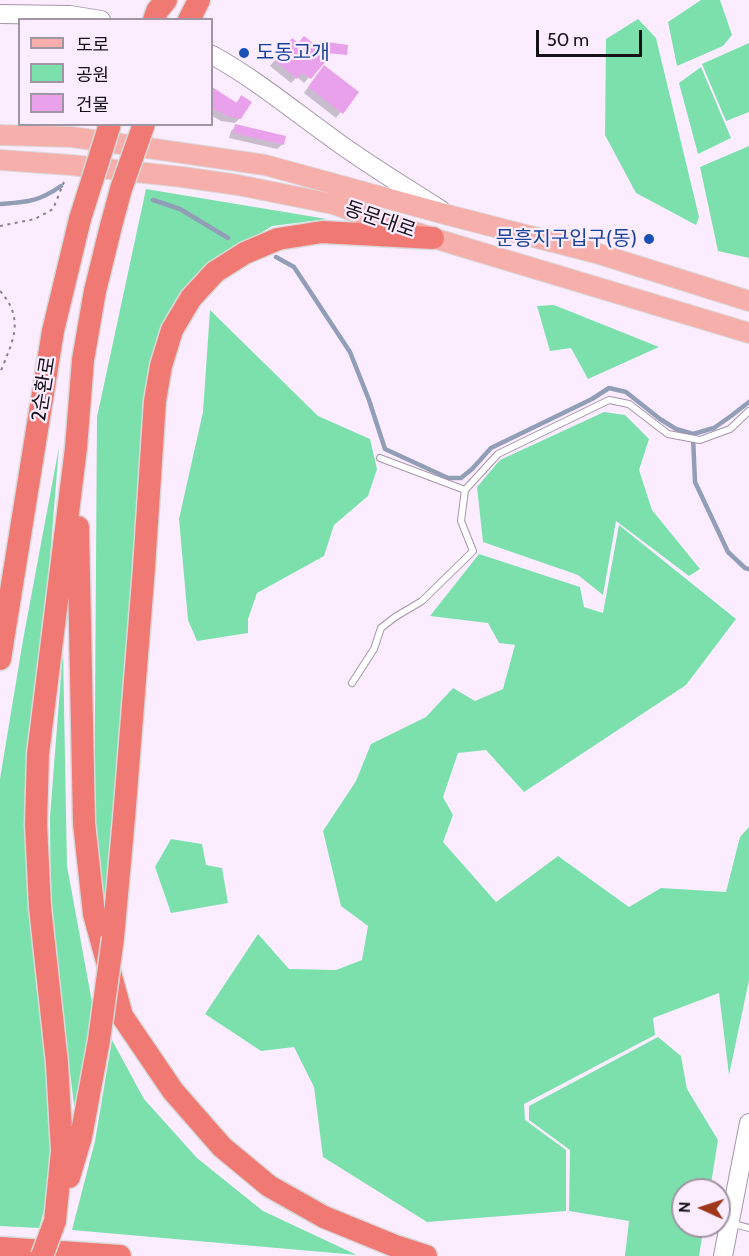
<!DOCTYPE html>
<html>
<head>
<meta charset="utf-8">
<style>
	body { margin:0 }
	#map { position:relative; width:749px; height:1256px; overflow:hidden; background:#fbedff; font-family:Cabin,"Noto Sans KR",sans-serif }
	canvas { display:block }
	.legend { position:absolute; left:18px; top:18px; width:195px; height:108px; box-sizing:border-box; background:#fbedff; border:2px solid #a095a3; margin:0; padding:8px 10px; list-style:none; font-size:18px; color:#171118 }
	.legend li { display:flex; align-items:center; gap:12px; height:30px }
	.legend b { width:30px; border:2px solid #a095a3 }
	.north { position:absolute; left:671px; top:1178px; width:60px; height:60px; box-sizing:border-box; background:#fbedff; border:2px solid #a095a3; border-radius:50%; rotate:273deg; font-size:16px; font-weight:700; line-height:24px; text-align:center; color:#171118 }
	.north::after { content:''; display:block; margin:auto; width:21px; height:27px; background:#9e3619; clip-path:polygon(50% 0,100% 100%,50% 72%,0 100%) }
	.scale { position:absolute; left:536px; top:30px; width:106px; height:27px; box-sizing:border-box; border:3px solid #171118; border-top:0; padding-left:8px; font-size:18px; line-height:21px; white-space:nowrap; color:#171118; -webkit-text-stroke:4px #fbedff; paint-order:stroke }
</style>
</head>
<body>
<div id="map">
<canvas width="749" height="1256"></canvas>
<ul class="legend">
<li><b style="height:8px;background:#f7afab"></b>도로</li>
<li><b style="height:16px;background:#7ce0ad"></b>공원</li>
<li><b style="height:16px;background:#e9a1ec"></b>건물</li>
</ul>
<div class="north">N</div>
<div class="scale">50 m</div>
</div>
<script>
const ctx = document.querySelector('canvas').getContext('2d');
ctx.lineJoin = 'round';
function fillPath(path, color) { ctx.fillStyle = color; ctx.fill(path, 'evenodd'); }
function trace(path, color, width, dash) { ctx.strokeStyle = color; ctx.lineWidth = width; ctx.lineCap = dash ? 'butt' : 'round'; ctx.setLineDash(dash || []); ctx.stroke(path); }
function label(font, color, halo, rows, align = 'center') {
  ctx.font = font + ' Cabin,"Noto Sans KR",sans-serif'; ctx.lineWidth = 4.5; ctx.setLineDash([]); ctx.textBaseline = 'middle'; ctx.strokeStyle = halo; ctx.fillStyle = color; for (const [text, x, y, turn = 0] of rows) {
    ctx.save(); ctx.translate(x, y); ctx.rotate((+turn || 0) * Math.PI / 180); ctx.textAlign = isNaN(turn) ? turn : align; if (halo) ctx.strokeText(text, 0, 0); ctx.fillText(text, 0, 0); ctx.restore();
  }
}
const green = new Path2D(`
	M 701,0 L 720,0 L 732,35 L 723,46 L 677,66 L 668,22 Z
	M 638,19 L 656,38 L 699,217 L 696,225 L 636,193 L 605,135 L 606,39 Z
	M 749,43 L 749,112 L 726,121 L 702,64 Z
	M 701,67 L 731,138 L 698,154 L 679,83 Z
	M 749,146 L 749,258 L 718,251 L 700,167 Z
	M 146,189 L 327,219 L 272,226 L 212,263 L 170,326 L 106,918 L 94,854 L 97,417 Z
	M 554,305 L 659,347 L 588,379 L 571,348 L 550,351 L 537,306 Z
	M 210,310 L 318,416 L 370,439 L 377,469 L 368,496 L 334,525 L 324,556 L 257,593 L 248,619 L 248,633 L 197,641 L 188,620 L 179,519 L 203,412 Z
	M 604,412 L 625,415 L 649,439 L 639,470 L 652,510 L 700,569 L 689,576 L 616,521 L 603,595 L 578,575 L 483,542 L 477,487 L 500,460 Z
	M 59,447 L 31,793 L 34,966 L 55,1136 L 54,1174 L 39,1228 L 0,1226 L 0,779 L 23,640 Z
	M 619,525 L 736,619 L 686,685 L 524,792 L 486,750 L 458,753 L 443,797 L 453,815 L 443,842 L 496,902 L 558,856 L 629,907 L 661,888 L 726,892 L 740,837 L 749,827 L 749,980 L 729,1075 L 719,993 L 653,1018 L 655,1035 L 524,1104 L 525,1120 L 566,1150 L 566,1211 L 427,1222 L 323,1157 L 314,1087 L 294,1047 L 261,1051 L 205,1014 L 258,934 L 289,969 L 336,970 L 362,960 L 368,926 L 341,906 L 323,831 L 356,781 L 371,744 L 426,717 L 453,688 L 475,701 L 503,689 L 515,645 L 499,643 L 488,623 L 430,616 L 479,554 L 580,587 L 584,607 L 603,613 Z
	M 63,650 L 67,866 L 92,1002 L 77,1127 L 51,928 L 50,817 Z
	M 171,839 L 202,844 L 206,865 L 222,868 L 228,903 L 171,913 L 155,867 Z
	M 658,1037 L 681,1056 L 687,1089 L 718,1140 L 710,1190 L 683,1190 L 683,1226 L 704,1226 L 699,1256 L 625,1256 L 629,1221 L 569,1211 L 570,1150 L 529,1120 L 529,1106 Z
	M 112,1040 L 144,1099 L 197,1158 L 263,1211 L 357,1255 L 72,1230 L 95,1141 Z`);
const shadow = new Path2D(`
	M 287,45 L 316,54 L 324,61 L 304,83 L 297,77 L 291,83 L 270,66 Z
	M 319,72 L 357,92 L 336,118 L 304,93 Z
	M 212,89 L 235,104 L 241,97 L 240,118 L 235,123 L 221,121 L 212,116 Z
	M 236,126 L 283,144 L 277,149 L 229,138 L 231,131 Z`);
const stream = new Path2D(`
	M 153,200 L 180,209 L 228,238
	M 0,204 C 27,202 38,202 61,186
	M 276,257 L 294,267 L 350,352 L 369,400 L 385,449 L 448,478 L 461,478 L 472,469 L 491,448 L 592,399 L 609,388 L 626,392 L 660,419 L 676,429 L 693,434 L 714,428 L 731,416 L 749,402
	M 693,437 L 695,482 L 728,552 L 745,568 L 749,569`);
const building = new Path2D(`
	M 304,36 L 322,50 L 318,54 L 326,61 L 311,79 L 302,73 L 297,79 L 274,60 L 292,38 L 298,43 Z
	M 327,42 L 348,45 L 347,55 L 326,53 Z
	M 324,65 L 359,92 L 343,114 L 308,87 Z
	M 212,87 L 237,103 L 241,95 L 252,102 L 241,119 L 227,116 L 218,111 L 212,110 Z
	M 235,124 L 286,136 L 284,145 L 233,133 Z`);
const path = new Path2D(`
	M 0,226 L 35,219 L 53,209 L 64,182
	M 0,291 C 26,320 12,342 0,373`);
const lane = new Path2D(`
	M 380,458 L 465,490
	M 352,683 L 374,649 L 381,628 L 395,617 L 422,601 L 473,551 L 461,521 L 465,490 L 498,454 L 609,400 L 629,404 L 668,434 L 700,440 L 730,429 L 749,411
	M 730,1223 L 749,1228`);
const secondary = new Path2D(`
	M 0,14 L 70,15 L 101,20
	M 212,55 C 254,78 290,108 329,136 C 365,163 404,186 441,210
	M 723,1256 L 749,1123`);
const primary = new Path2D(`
	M 0,135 L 72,137 L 265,165 L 448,215 L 596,253 L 749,301
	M 0,160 L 71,165 L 182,177 L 238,185 L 333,204 L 433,238 L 749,333`);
const highway = new Path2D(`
	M 154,20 L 157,11 L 166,0
	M 189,20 L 199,0
	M 78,527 L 84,823 L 94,914 L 122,1016 L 173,1091 L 222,1147 L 269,1186 L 324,1217 L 395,1246 L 426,1256
	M 0,659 L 53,331 L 80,219
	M 113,938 L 124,818 L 144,568 L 155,401 L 161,366 L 172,330 L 191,298 L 215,272 L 245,253 L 278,239 L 322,232 L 433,238
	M 69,1177 L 81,1137 L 99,1040
	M 55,1221 L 62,1151 L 57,1063 L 40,907 L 36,824 L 38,754 L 76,448 L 83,360 L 95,291 L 111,226
	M 0,1248 L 120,1256`);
const highwayBridge = new Path2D(`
	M 80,219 L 110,124
	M 111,226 L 121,189 L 144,124
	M 99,1040 L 113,938
	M 42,1256 L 55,1221`);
const markers = [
	[244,53,6,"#1a4fb4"],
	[649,239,6,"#1a4fb4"]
];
const transitNames = [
	["도동고개",256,53],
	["문흥지구입구(동)",637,239,"right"]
];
const streetNames = [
	["동문대로",380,220,19],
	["2순환로",44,389,-81]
];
fillPath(green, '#7ce0ad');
fillPath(shadow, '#0003');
trace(stream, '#929eb8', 4.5);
fillPath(building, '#e9a1ec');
trace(lane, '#a695aa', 8);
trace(secondary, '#a695aa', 20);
trace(primary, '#dad9da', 22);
trace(highway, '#dad9da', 25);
trace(path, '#8b818d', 2, [3, 4.5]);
trace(lane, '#fff', 6);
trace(secondary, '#fff', 18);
trace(primary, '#f7afab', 20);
trace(highway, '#f17973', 22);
trace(highwayBridge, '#dad9da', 25, []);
trace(highwayBridge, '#f17973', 22);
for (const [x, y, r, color] of markers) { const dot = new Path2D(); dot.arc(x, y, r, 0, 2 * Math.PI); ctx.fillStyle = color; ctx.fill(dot); trace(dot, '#fbedff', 2); }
label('20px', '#164399', '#fbedff', transitNames, 'left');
label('20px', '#171118', '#fbedff', streetNames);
</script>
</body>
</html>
